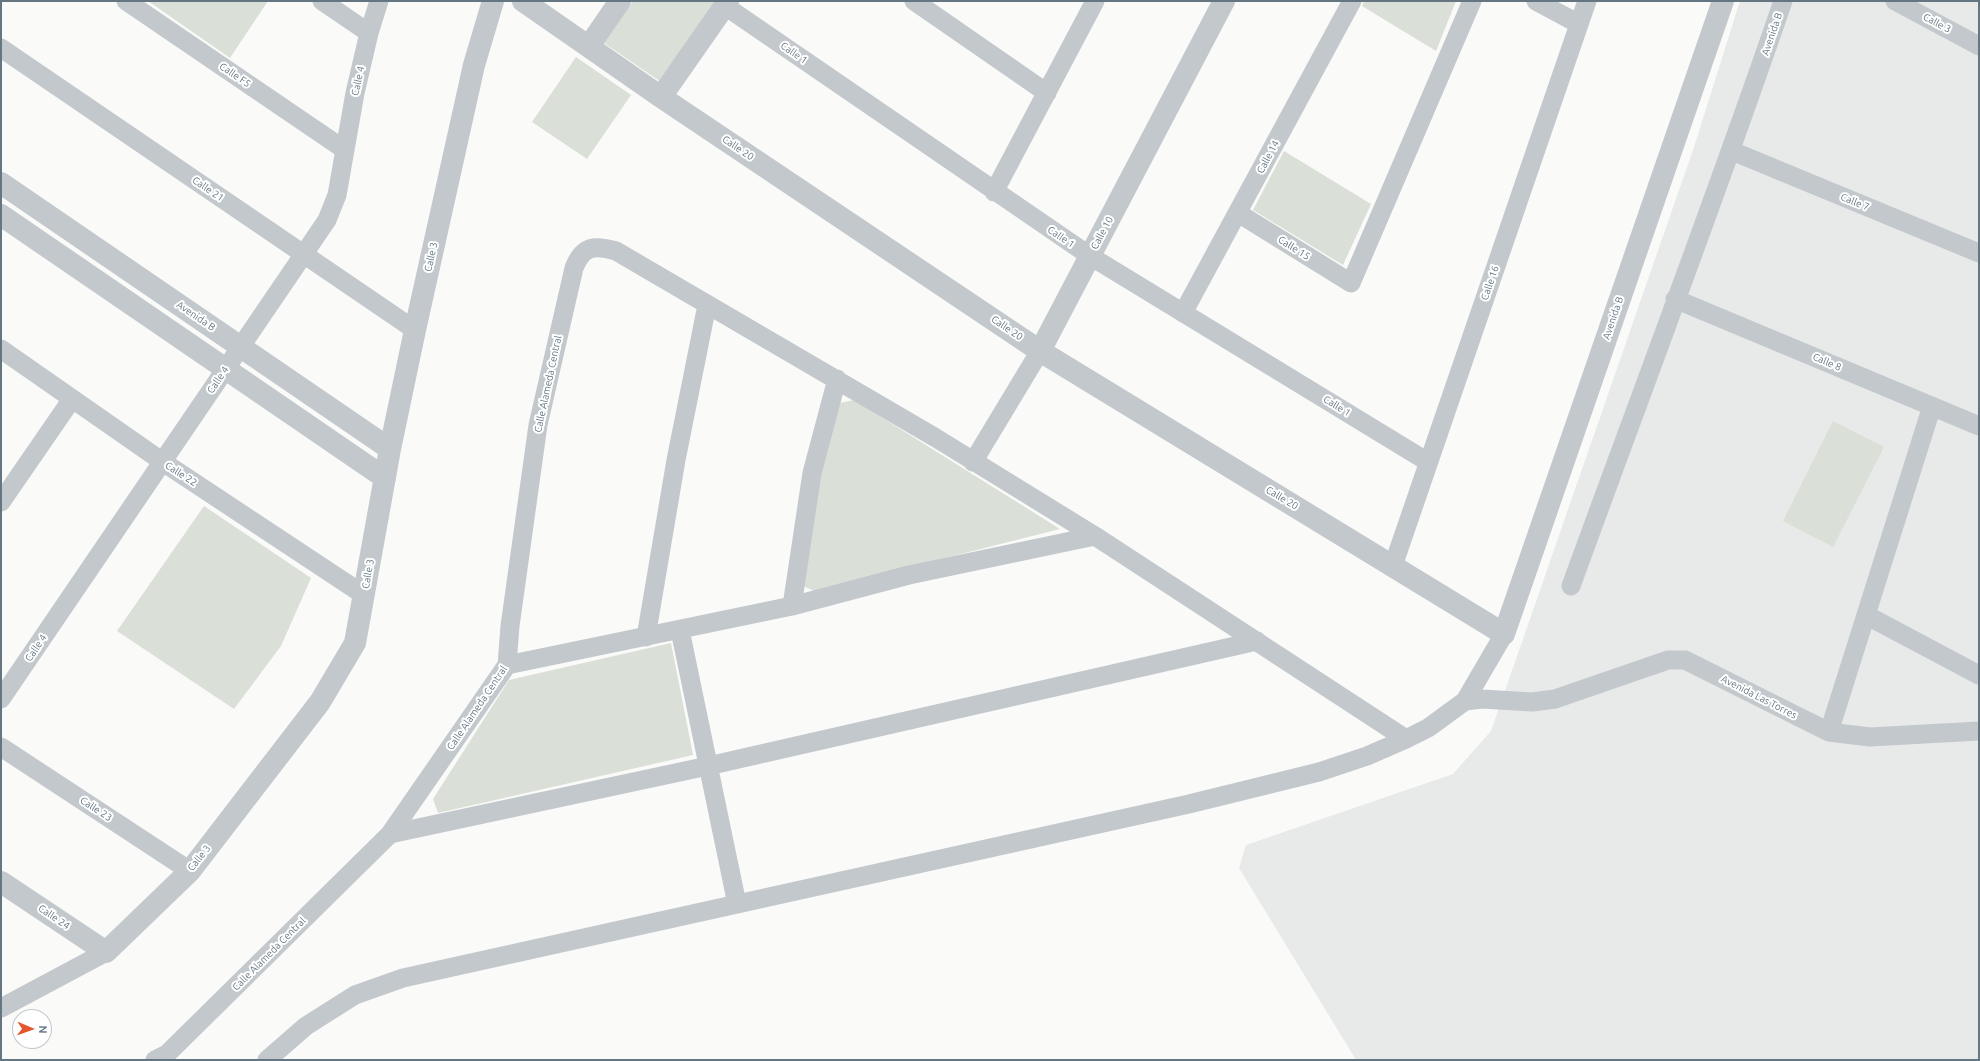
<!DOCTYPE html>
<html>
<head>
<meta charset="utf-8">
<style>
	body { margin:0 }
	#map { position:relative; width:1980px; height:1061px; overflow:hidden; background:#fafaf8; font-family:Ubuntu,sans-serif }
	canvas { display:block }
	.frame { position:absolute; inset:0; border:2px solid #657683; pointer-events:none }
	.north { position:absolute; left:12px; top:1009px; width:40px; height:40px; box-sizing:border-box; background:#fff; border:1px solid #c1c8cd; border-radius:50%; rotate:92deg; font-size:11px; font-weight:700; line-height:16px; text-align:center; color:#657683 }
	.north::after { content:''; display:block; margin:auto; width:14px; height:18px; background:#e4572e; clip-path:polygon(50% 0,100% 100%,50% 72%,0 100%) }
</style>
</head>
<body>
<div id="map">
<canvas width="1980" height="1061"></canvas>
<div class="frame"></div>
<div class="north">N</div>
</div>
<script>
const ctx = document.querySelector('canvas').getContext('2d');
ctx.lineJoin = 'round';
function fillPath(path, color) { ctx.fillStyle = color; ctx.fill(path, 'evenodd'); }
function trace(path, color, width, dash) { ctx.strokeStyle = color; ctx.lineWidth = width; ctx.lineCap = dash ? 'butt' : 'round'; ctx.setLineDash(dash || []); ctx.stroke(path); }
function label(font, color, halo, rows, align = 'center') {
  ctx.font = font + ' Ubuntu,sans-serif'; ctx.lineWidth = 4; ctx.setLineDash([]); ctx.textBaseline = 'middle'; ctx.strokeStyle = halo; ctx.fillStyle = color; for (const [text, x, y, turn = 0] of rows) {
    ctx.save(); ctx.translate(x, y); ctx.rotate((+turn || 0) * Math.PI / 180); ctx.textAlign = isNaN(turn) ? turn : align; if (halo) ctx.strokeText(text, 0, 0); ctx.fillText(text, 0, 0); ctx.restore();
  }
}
const built = new Path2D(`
	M 1740,1 L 1979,1 L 1979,1060 L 1356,1060 L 1239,868 L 1246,845 L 1453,774 L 1491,731 L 1694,147 Z`);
const green = new Path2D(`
	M 148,1 L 268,1 L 230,58 Z
	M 633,1 L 717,1 L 661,82 L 604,43 Z
	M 1364,1 L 1456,1 L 1436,51 L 1362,6 Z
	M 576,57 L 631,95 L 587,159 L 532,122 Z
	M 1284,151 L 1371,204 L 1343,265 L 1253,210 Z
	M 854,400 L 1060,529 L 814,591 L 803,586 L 817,490 L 835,404 Z
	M 1833,421 L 1884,447 L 1833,547 L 1783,521 Z
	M 204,506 L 311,578 L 281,646 L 234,709 L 117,631 Z
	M 671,643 L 693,755 L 438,813 L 433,799 L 509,680 Z`);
const minor = new Path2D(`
	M 126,1 L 345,150
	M 322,1 L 369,33
	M 914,1 L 1047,93
	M 1536,1 L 1579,24
	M 1895,1 L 1979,46
	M 725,6 L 1090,256 L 1428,462
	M 1,48 L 415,330
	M 1732,151 L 1979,253
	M 994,192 L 1095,1
	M 1238,213 L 1351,283 L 1472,1
	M 1675,299 L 1979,426
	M 1183,313 L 1352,1
	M 1,349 L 163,462 L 364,595
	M 973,462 L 1040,351
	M 1,502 L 72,399
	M 1393,566 L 1587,1
	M 1571,586 C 1642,391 1716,197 1783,1
	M 792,606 L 812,473 L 837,379
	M 1866,615 L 1979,675
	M 680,630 L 737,904
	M 646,637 L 676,460 L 707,305
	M 507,665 L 792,606 L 909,575 L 1095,536
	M 1,699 L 327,220 L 337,195 L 355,93 L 369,33 L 379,1
	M 1465,701 L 1482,699 L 1532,702 L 1555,699 L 1668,660 L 1685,660 L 1829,732 L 1870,737 L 1979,731
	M 1829,732 L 1932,406
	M 1,747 L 190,871
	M 390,834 L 708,766 L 1257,641
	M 1,1008 L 106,952
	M 155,1060 L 167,1054 L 390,834 L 507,665 L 510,626 L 538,425 L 574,268 C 583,245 595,245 616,251 L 936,438 L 1095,536 L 1406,739
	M 267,1060 L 306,1026 L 355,995 L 403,978 L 1189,804 L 1319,772 L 1367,756 L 1406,739 L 1428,728 L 1465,701 L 1504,634`);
const tertiary = new Path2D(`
	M 523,1 L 661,97 L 1040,351 L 1504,634 L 1723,1
	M 589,46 L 620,1
	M 661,97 L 728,1
	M 1,183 L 390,449
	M 1,215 L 385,478
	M 1040,351 L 1224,1
	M 1,882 L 106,952 L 190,871 L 320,702 L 355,643 L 390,449 L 415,330 L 474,65 L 493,1`);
const streetNames = [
	["Calle 3",1937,23,28],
	["Avenida B",1772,34,-71],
	["Calle 1",794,53,35],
	["Calle F5",235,75,34],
	["Calle 4",358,81,-78],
	["Calle 20",738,148,34],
	["Calle 14",1268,157,-62],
	["Calle 21",208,189,34],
	["Calle 7",1855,202,22],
	["Calle 10",1102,233,-62],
	["Calle 1",1061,237,34],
	["Calle 15",1294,248,32],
	["Calle 3",431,257,-78],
	["Calle 16",1490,283,-71],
	["Avenida B",196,316,34],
	["Avenida B",1613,318,-71],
	["Calle 20",1007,328,34],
	["Calle 8",1827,362,23],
	["Calle 4",218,380,-56],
	["Calle Alameda Central",548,384,-78],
	["Calle 1",1337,406,31],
	["Calle 22",181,474,33],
	["Calle 20",1282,498,31],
	["Calle 3",368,574,-80],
	["Calle 4",36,648,-56],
	["Avenida Las Torres",1759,697,27],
	["Calle Alameda Central",477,708,-56],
	["Calle 23",96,809,33],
	["Calle 3",199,858,-51],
	["Calle 24",54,917,34],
	["Calle Alameda Central",269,954,-45]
];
fillPath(built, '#e8e9e9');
fillPath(green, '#dadfd7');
trace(minor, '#c3c8cc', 19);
trace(tertiary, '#c3c8cc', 22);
label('10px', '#657683', '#fff', streetNames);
</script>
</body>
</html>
